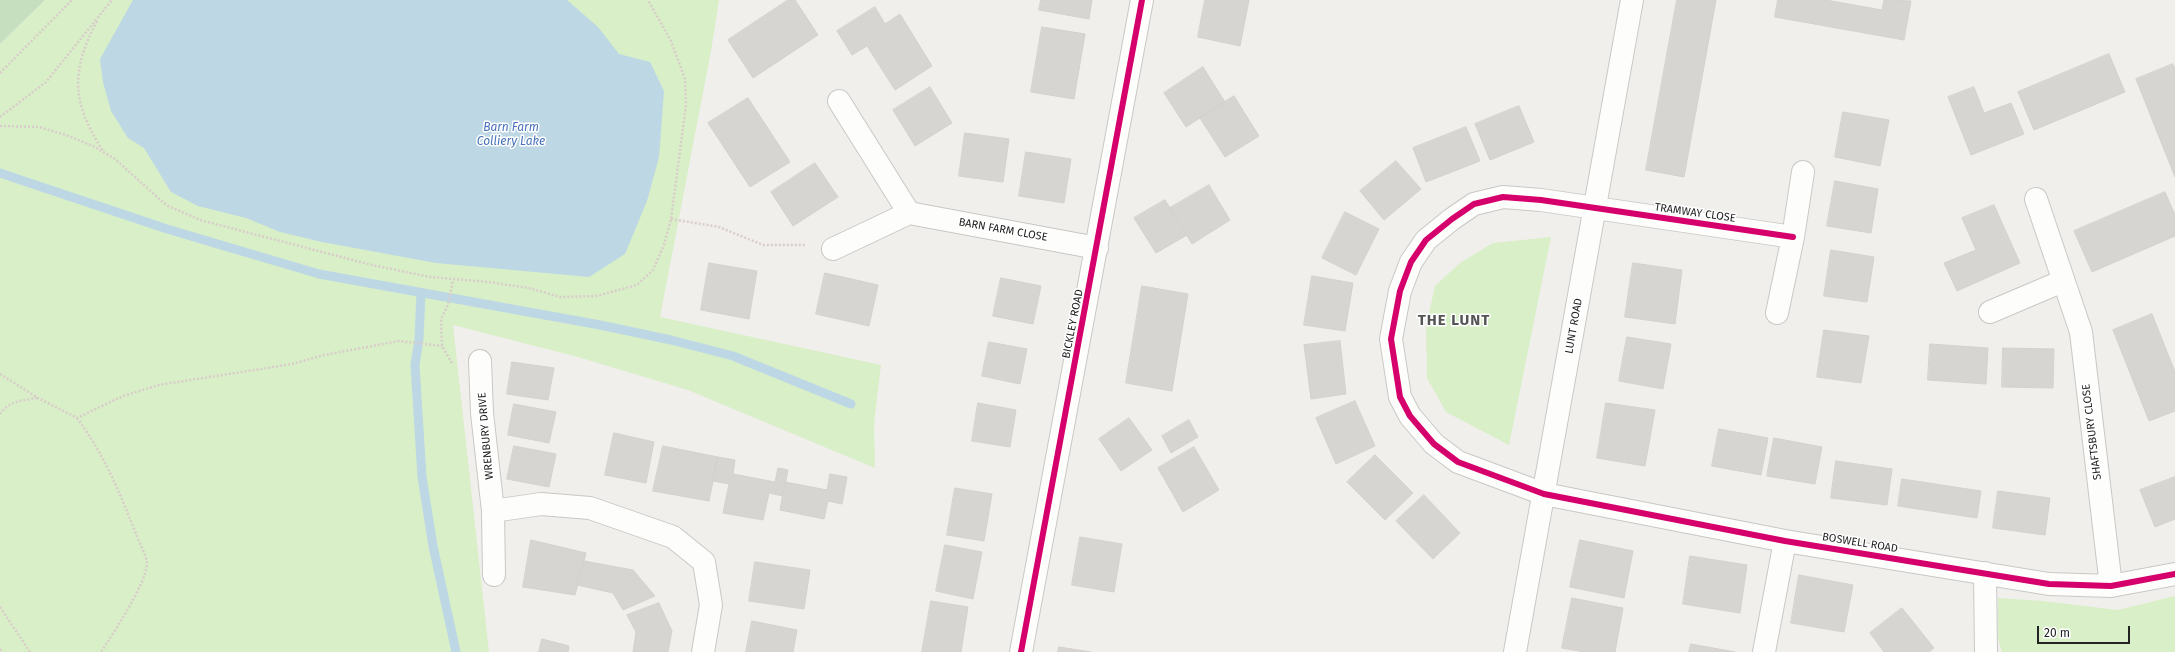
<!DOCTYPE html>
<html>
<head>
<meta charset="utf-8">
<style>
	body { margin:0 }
	#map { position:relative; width:2175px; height:652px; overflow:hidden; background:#f0efeb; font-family:"Fira Sans",sans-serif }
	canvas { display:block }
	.scale { position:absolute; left:2037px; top:626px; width:93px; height:18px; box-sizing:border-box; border:2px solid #222; border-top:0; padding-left:5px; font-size:12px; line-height:14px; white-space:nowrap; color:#222; -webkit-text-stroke:3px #fff; paint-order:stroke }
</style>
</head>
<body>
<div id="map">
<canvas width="2175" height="652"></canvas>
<div class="scale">20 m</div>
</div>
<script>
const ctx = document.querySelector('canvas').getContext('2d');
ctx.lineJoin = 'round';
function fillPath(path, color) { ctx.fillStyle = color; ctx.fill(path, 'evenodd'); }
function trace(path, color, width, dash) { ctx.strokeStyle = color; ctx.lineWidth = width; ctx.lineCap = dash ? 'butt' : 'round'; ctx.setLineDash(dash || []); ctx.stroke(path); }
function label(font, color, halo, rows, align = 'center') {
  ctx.font = font + ' "Fira Sans",sans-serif'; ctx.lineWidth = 3; ctx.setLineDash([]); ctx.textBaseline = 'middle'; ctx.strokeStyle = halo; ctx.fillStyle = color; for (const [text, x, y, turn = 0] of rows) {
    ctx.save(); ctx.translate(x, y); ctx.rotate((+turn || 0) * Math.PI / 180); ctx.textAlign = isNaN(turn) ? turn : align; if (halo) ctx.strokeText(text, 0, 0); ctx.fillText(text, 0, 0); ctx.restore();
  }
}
const grass = new Path2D(`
	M 45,0 L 719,0 L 711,51 L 660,317 L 881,365 L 874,424 L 875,468 L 688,390 L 578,357 L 453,325 L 489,652 L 0,652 L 0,44 Z
	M 1551,237 L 1509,445 L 1446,412 L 1427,378 L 1426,327 L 1435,286 L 1460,263 L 1493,243 Z
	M 2175,596 L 2175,652 L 2002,652 L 1998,638 L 1998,598 L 2043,601 L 2118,610 Z`);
const forest = new Path2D(`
	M 0,0 L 45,0 L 0,44 Z`);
const water = new Path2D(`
	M 133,0 L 567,0 L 598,27 L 619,54 L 650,62 L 664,91 L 659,157 L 647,201 L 625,254 L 589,277 L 436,263 L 322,242 L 280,232 L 246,218 L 198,206 L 171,192 L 144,148 L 128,138 L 111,111 L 103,82 L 100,59 Z`);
const stream = new Path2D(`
	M 0,173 L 167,229 L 319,274 L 600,325 L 671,340 L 733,356 L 851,404
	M 421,293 L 419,339 L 415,365 L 422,477 L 433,546 L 456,652`);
const building = new Path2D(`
	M 788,0 L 795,0 L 818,35 L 753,78 L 728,40 Z
	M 1041,0 L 1092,0 L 1089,19 L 1039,10 Z
	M 1205,0 L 1249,0 L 1240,46 L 1198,37 Z
	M 1677,0 L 1716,0 L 1684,177 L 1646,170 Z
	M 1778,0 L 1826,0 L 1882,10 L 1884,0 L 1911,1 L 1904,40 L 1775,17 Z
	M 875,7 L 885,24 L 900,14 L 932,66 L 895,90 L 867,46 L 852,55 L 837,31 Z
	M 1042,27 L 1085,34 L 1074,99 L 1031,92 Z
	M 2109,54 L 2125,92 L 2034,130 L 2018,92 Z
	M 2173,64 L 2175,69 L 2175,177 L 2136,79 Z
	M 1203,67 L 1225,102 L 1186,127 L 1164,93 Z
	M 930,87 L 952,123 L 915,146 L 893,110 Z
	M 1974,87 L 1984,113 L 2011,103 L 2024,134 L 1971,155 L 1948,97 Z
	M 1234,96 L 1259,136 L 1225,157 L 1200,118 Z
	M 748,98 L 790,162 L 750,187 L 708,123 Z
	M 1519,106 L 1534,142 L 1490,160 L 1475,124 Z
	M 1843,112 L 1889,120 L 1880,166 L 1835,157 Z
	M 1466,127 L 1480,161 L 1426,182 L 1413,148 Z
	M 965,133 L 1009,139 L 1003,182 L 959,176 Z
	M 1026,152 L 1071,159 L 1064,203 L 1019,196 Z
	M 1396,161 L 1421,189 L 1384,220 L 1360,191 Z
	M 815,163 L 838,197 L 793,226 L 771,192 Z
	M 1835,181 L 1878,189 L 1871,233 L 1827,226 Z
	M 1209,185 L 1230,220 L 1192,244 L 1170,208 Z
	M 2165,192 L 2175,215 L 2175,236 L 2092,272 L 2074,231 Z
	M 1165,200 L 1187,235 L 1156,253 L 1134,218 Z
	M 1994,205 L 2020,263 L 1957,291 L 1944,263 L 1976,250 L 1962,218 Z
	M 1345,212 L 1379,229 L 1356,275 L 1322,258 Z
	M 1831,250 L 1874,257 L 1867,302 L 1824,296 Z
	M 709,263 L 757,271 L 749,319 L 701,310 Z
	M 1633,263 L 1682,270 L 1675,324 L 1625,317 Z
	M 825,273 L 878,285 L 869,326 L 816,314 Z
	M 1312,276 L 1353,283 L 1345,331 L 1304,325 Z
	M 1001,278 L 1041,286 L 1033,324 L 993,316 Z
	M 1142,286 L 1188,294 L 1172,391 L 1126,383 Z
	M 2152,314 L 2175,372 L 2175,411 L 2149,421 L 2113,330 Z
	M 1824,330 L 1869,336 L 1861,383 L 1817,377 Z
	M 1627,337 L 1671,344 L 1663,389 L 1619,381 Z
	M 1340,341 L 1346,394 L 1311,399 L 1304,345 Z
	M 989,342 L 1027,349 L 1020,384 L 982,376 Z
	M 1930,344 L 1988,348 L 1986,384 L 1928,380 Z
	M 2003,348 L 2054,349 L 2053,388 L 2002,387 Z
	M 512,362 L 554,368 L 548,400 L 507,394 Z
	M 1355,401 L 1375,446 L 1336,464 L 1316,418 Z
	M 978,403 L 1016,410 L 1010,447 L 972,441 Z
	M 1606,403 L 1655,410 L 1645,466 L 1597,458 Z
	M 514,404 L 556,412 L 549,443 L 508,435 Z
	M 1129,418 L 1152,450 L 1121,471 L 1099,439 Z
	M 1189,420 L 1198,437 L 1171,453 L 1162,436 Z
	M 1719,429 L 1768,438 L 1761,475 L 1712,466 Z
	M 614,433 L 654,442 L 646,483 L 605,475 Z
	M 1774,438 L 1822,447 L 1815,484 L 1767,476 Z
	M 514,446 L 556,454 L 549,487 L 507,479 Z
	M 663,446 L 718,457 L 709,501 L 653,491 Z
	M 1194,447 L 1219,490 L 1183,512 L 1158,468 Z
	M 1375,455 L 1413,493 L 1385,520 L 1347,482 Z
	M 718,457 L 735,460 L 733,474 L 775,482 L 778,468 L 788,470 L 783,496 L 769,493 L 763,520 L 723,513 L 729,484 L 713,481 Z
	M 1836,461 L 1892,469 L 1887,505 L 1831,498 Z
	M 830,474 L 847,477 L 842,504 L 828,501 L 824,519 L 780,510 L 785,482 L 827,490 Z
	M 2175,477 L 2175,519 L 2155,527 L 2140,490 Z
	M 1902,479 L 1981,491 L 1977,518 L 1898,506 Z
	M 955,488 L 992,494 L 984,541 L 947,535 Z
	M 1998,491 L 2050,498 L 2045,535 L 1993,528 Z
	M 1424,495 L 1460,533 L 1433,559 L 1396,521 Z
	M 1080,537 L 1122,544 L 1114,592 L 1072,585 Z
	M 531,540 L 586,553 L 575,595 L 523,587 Z
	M 1580,540 L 1633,551 L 1624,598 L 1570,587 Z
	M 945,545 L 982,552 L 973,599 L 936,591 Z
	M 1690,556 L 1747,565 L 1740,613 L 1683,604 Z
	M 584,561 L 633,570 L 655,596 L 623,610 L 613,593 L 577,585 Z
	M 755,562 L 810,570 L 804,609 L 749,601 Z
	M 1799,575 L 1853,585 L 1844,632 L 1791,623 Z
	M 1572,598 L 1623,608 L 1615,652 L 1584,652 L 1562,648 Z
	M 931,601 L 968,607 L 961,652 L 922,652 Z
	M 659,603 L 672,631 L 668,652 L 633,652 L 636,632 L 627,615 Z
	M 1902,608 L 1934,648 L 1929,652 L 1884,652 L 1870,633 Z
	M 752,621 L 797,630 L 793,652 L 746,652 Z
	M 542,639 L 569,646 L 568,652 L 539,652 Z
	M 1691,644 L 1735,652 L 1689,652 Z
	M 1059,647 L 1091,652 L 1058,652 Z`);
const path = new Path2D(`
	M 97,21 C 70,72 72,103 103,151
	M 0,73 L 72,0
	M 0,117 L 46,82 L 112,0
	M 0,126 L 39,127 L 66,135 L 95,147 L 115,159 L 166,205 L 200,220 L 372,265 L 430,277 L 489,282 L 529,288 L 560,297 L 596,296 L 637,285 L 653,270 L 664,245 L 671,219 L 686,105 L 685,79 L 671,41 L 648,0
	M 671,219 L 719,227 L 763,245 L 806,245
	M 452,363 L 442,346 L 441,319 L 448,305 L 453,280
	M 0,374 L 38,398 L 77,418 L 123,396 L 159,385 L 292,364 L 324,355 L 399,341 L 442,346
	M 0,414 C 9,401 23,400 38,398
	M 77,418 C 104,454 120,493 136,534 C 139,542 146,555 147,563 C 147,583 112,635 101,652
	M 0,607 L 30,652
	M 0,649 L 2,652`);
const minor = new Path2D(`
	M 839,101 L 909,213 L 1097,248
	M 2036,199 L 2081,332 L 2111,586
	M 1793,237 L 1541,200 L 1503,197 L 1474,204 L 1452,219 L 1426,240 L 1411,262 L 1400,291 L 1391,339 L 1400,397 L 1410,416 L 1434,444 L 1458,462 L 1544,494 L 1785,541 L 2049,584 L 2111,586 L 2175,574
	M 833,249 L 909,213
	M 1990,312 L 2063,281
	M 1777,313 L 1793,237 L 1803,172
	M 480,361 L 482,413 L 493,511 L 494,575
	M 493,511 L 541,504 L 590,508 L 673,537 L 704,562 L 711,605 L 703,652
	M 1985,573 L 1986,652
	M 1021,652 L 1142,0
	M 1515,652 L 1632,0
	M 1764,652 L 1785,541`);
const cycleway = new Path2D(`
	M 1793,237 L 1541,200 L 1503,197 L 1474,204 L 1452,219 L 1426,240 L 1411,262 L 1400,291 L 1391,339 L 1400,397 L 1410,416 L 1434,444 L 1458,462 L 1544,494 L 1785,541 L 2049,584 L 2111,586 L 2175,574
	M 1021,652 L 1142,0`);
const streetNames = [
	["TRAMWAY CLOSE",1695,213,8],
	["BARN FARM CLOSE",1003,230,10],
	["BICKLEY ROAD",1073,324,-79],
	["LUNT ROAD",1574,326,-80],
	["SHAFTSBURY CLOSE",2092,432,-97],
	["WRENBURY DRIVE",486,436,-95],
	["BOSWELL ROAD",1860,543,9]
];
const waterNames = [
	["Barn Farm",511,128],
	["Colliery Lake",511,142]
];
const districtNames = [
	["THE LUNT",1454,321]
];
fillPath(grass, '#d8efc8');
fillPath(forest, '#c6e0bf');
fillPath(water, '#bdd7e5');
trace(stream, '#bdd7e5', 9);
fillPath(building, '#d7d5d2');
trace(building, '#d4d1cc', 1);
trace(minor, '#c9c8c7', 24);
trace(path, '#d9ccc9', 2.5, [2, 2]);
trace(minor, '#fdfdfc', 22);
trace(cycleway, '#d6006c', 6);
label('11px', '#222', '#fff', streetNames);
label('italic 12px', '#4671ba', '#fff', waterNames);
ctx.letterSpacing = '1px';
label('bold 15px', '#555', '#fff', districtNames);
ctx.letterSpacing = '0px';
</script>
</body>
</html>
